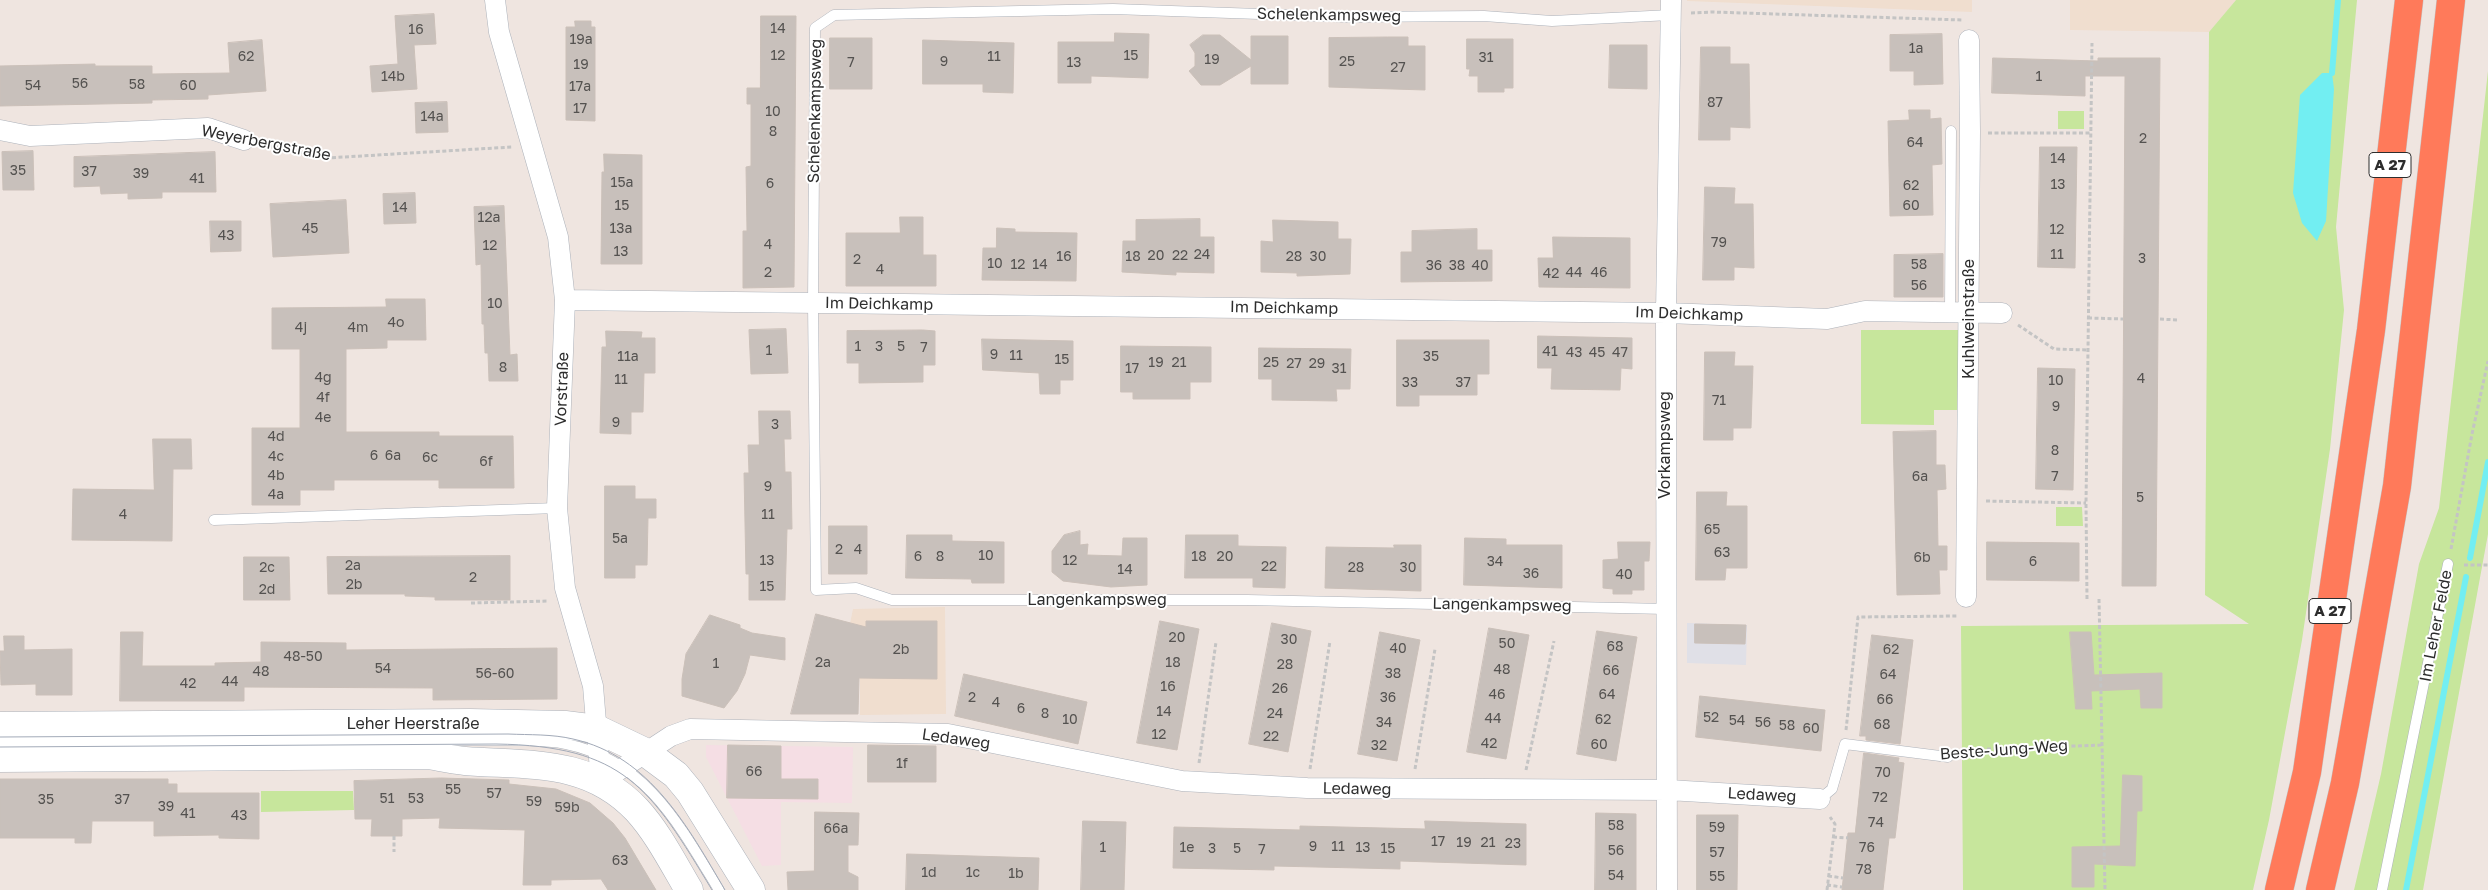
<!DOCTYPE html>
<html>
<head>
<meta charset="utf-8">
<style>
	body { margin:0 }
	canvas { display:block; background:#efe5e0 }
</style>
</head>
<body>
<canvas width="2488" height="890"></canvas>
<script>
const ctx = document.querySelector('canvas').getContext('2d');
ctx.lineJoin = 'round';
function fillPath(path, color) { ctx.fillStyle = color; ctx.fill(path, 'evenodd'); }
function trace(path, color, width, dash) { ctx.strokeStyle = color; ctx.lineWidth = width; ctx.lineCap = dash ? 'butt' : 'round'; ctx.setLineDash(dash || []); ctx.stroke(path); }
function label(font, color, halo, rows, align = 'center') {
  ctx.font = font + ' "Golos Text",sans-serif'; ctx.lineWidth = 4; ctx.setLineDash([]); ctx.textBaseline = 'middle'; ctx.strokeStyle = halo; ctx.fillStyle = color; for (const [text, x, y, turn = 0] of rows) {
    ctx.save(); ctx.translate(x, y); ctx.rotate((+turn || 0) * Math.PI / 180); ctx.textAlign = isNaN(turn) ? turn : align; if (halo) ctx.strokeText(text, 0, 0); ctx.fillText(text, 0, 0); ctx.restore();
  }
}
const industrial = new Path2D(`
	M 1687,623 L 1747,625 L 1746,665 L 1687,663 Z`);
const education = new Path2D(`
	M 1972,0 L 1972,12 L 1687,1 L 1687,0 Z
	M 2070,0 L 2236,0 L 2209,32 L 2070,30 Z
	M 945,607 L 946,714 L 860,715 L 860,673 L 840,672 L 853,609 Z`);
const medical = new Path2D(`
	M 706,745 L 853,747 L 852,803 L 781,802 L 781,865 L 762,866 L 706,757 Z`);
const green = new Path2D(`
	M 2236,0 L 2357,0 L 2336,227 L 2344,310 L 2330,449 L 2302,640 L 2269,820 L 2253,890 L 1963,890 L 1961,626 L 2249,624 L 2205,595 L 2209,32 Z
	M 2488,71 L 2488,534 L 2423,890 L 2354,890 L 2381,774 L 2419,564 L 2439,508 Z
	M 2058,111 L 2084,111 L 2084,129 L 2058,129 Z
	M 1861,330 L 1960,330 L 1959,410 L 1934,410 L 1934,425 L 1861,424 Z
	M 2056,507 L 2082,507 L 2083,526 L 2056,526 Z
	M 261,791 L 353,791 L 354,810 L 261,812 Z`);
const water = new Path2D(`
	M 2322,73 L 2332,73 L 2334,89 L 2326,221 L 2317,241 L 2302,223 L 2293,193 L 2300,95 Z`);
const stream = new Path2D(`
	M 2332,73 L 2338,0
	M 2470,558 L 2488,462
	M 2406,890 L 2466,577`);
const building = new Path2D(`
	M 434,14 L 436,44 L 414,45 L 417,89 L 372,92 L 370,66 L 398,64 L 395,16 Z
	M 761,16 L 796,16 L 794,287 L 743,288 L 743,231 L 747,231 L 746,167 L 751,166 L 751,104 L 747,104 L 747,88 L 760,88 Z
	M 575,21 L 591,21 L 591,27 L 595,27 L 595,121 L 566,120 L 566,27 L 575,27 Z
	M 1115,33 L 1149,34 L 1148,78 L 1091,76 L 1091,83 L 1058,83 L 1058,42 L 1114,42 Z
	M 1942,34 L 1943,84 L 1914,85 L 1914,71 L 1890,71 L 1890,35 Z
	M 1203,35 L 1220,35 L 1251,60 L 1251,36 L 1288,36 L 1288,84 L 1251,84 L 1251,66 L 1220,85 L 1201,85 L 1189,71 L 1195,66 L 1195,53 L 1190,45 Z
	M 1388,37 L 1408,37 L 1408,46 L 1425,46 L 1425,90 L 1329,87 L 1329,38 Z
	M 830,38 L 872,38 L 872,89 L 830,89 Z
	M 1467,39 L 1513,39 L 1513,88 L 1504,88 L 1504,92 L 1478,92 L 1478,76 L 1469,76 L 1470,69 L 1467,69 Z
	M 262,40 L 266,91 L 208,95 L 208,99 L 152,100 L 152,103 L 0,106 L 0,66 L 95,64 L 95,66 L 152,66 L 152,74 L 230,73 L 228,43 Z
	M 923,40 L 1014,43 L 1013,93 L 983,92 L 983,84 L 923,84 Z
	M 1610,45 L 1647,45 L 1647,89 L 1609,88 Z
	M 1701,47 L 1730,47 L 1730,64 L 1749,64 L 1750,128 L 1730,127 L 1730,140 L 1699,140 Z
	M 1993,58 L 2098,61 L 2098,58 L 2160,58 L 2156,586 L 2122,586 L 2125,76 L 2085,76 L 2085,96 L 1992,93 Z
	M 447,102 L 448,132 L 416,133 L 415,103 Z
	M 1909,110 L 1930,110 L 1930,119 L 1941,118 L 1942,164 L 1932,165 L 1933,215 L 1890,216 L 1888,121 L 1909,120 Z
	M 2040,147 L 2077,147 L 2075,268 L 2038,267 Z
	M 33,151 L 34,190 L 3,190 L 2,152 Z
	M 215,152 L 216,192 L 162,192 L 162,198 L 128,199 L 128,193 L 101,194 L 100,186 L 74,187 L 74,157 Z
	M 604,154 L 642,155 L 642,264 L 601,264 L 602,172 L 604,172 Z
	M 1705,187 L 1735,188 L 1734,204 L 1753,204 L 1754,268 L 1734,267 L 1734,280 L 1703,280 Z
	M 415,193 L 416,223 L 384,224 L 383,194 Z
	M 346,200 L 349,253 L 273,257 L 270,204 Z
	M 504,206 L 510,355 L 517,354 L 518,381 L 489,381 L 488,353 L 485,353 L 484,324 L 482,324 L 481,264 L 476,265 L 474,207 Z
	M 900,217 L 923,217 L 923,255 L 936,255 L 936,286 L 846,286 L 846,233 L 900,233 Z
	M 1200,219 L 1200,237 L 1214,237 L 1214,273 L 1176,272 L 1176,275 L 1122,272 L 1123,241 L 1136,241 L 1136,220 Z
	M 1273,220 L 1338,222 L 1338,239 L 1351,239 L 1350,274 L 1297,276 L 1297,273 L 1261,272 L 1261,241 L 1273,242 Z
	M 210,221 L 241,221 L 241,251 L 211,252 Z
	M 997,228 L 1015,229 L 1015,232 L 1077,233 L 1076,281 L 982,280 L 983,248 L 996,248 Z
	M 1477,229 L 1477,250 L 1492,250 L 1492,281 L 1401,282 L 1401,252 L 1412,252 L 1412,231 Z
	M 1553,237 L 1630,238 L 1630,288 L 1539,287 L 1538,258 L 1553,258 Z
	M 1943,254 L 1943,297 L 1894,297 L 1894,255 Z
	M 386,299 L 425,299 L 426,340 L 387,340 L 387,348 L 346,349 L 346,432 L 439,432 L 439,436 L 513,436 L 514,488 L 439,488 L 439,480 L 334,480 L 334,490 L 300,490 L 300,505 L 252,505 L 252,428 L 300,428 L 300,349 L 272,349 L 272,308 L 386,307 Z
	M 786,329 L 788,373 L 751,374 L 749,330 Z
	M 923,330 L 935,331 L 935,365 L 923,365 L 923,382 L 859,383 L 859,363 L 847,363 L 847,331 Z
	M 606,331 L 642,332 L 641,338 L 655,338 L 655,373 L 644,373 L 643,412 L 631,412 L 631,434 L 600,433 L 602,347 L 606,347 Z
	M 1538,336 L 1632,338 L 1632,369 L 1621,368 L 1620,390 L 1551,389 L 1552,368 L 1538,368 Z
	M 982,339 L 1073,341 L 1073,380 L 1060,380 L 1060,394 L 1040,394 L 1039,373 L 983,370 Z
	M 1397,340 L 1489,340 L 1489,374 L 1477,374 L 1477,395 L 1419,395 L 1419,406 L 1397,406 Z
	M 1121,346 L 1211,347 L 1211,382 L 1190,382 L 1190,399 L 1133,399 L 1133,392 L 1121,392 Z
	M 1259,348 L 1351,349 L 1350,389 L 1336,389 L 1337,401 L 1272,400 L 1272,379 L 1259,379 Z
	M 1705,352 L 1735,352 L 1734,366 L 1753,366 L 1751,428 L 1733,428 L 1733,440 L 1704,440 Z
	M 2038,368 L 2075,369 L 2073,490 L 2036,489 Z
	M 759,411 L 790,411 L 791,439 L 784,439 L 785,472 L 791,472 L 792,529 L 787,529 L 785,600 L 749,600 L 749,574 L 746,574 L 744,473 L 749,473 L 748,445 L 759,445 Z
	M 1936,431 L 1936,465 L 1945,465 L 1946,489 L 1937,490 L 1938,546 L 1947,546 L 1947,570 L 1939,570 L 1940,594 L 1897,595 L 1893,432 Z
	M 153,439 L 191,439 L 192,469 L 173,469 L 172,541 L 72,540 L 73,489 L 154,490 Z
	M 605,486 L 635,486 L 635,499 L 656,499 L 656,518 L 648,518 L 647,565 L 635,565 L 635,578 L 605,578 Z
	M 1697,492 L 1727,492 L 1726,506 L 1747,506 L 1747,568 L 1726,568 L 1725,580 L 1696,580 Z
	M 829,526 L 867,526 L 867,574 L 829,574 Z
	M 1080,531 L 1080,545 L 1088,544 L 1087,555 L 1122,556 L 1123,538 L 1147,538 L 1147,585 L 1111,587 L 1063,581 L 1052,572 L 1052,551 L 1064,535 Z
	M 907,535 L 952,535 L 952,541 L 1004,542 L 1004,583 L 972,583 L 971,579 L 906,578 Z
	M 1186,535 L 1238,535 L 1238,546 L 1286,547 L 1285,588 L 1253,587 L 1253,578 L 1185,578 Z
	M 1465,538 L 1506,539 L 1506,545 L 1562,545 L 1562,588 L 1464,585 Z
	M 1618,542 L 1650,542 L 1649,561 L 1644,561 L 1644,590 L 1632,590 L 1632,594 L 1613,594 L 1613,589 L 1603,588 L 1603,560 L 1618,559 Z
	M 1987,542 L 2079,543 L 2079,581 L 1987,580 Z
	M 1394,545 L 1421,545 L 1421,591 L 1325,588 L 1326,547 L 1394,548 Z
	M 510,556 L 510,600 L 435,600 L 435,597 L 405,596 L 405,594 L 328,594 L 327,557 Z
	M 244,557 L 289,557 L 290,600 L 244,600 Z
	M 816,614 L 866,627 L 866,621 L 937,621 L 937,679 L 859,678 L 858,714 L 791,714 Z
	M 710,615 L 740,625 L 740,628 L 752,633 L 785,638 L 785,660 L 750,655 L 745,674 L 737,691 L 724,708 L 682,696 L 682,679 L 686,654 Z
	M 1160,621 L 1199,629 L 1177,750 L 1137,743 Z
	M 1272,623 L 1311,631 L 1288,752 L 1249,744 Z
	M 1695,624 L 1746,625 L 1745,644 L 1695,643 Z
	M 1489,628 L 1529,635 L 1506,759 L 1467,752 Z
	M 1597,631 L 1637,637 L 1616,761 L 1577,754 Z
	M 121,632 L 143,632 L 142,666 L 215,666 L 215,663 L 261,662 L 261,642 L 346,643 L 346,650 L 557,648 L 557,699 L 433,700 L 433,688 L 244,687 L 244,701 L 120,701 Z
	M 1380,632 L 1420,640 L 1397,761 L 1358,754 Z
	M 2070,632 L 2091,632 L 2094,675 L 2162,673 L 2162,708 L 2141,708 L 2140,689 L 2091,691 L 2092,709 L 2076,709 Z
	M 1872,635 L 1913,640 L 1900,744 L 1866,740 L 1866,736 L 1860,736 Z
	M 4,636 L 24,636 L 24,650 L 72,649 L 72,695 L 36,695 L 36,684 L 1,685 L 0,651 L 4,651 Z
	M 964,674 L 1087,702 L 1078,744 L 955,716 Z
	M 1700,696 L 1825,710 L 1821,751 L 1696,737 Z
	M 728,745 L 781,746 L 781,779 L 818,779 L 818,799 L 727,798 Z
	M 868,745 L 936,746 L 936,782 L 868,782 Z
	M 1864,753 L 1899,758 L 1898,762 L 1904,763 L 1895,838 L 1889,838 L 1883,890 L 1842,890 L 1848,833 L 1855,833 Z
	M 2123,775 L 2142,776 L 2142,811 L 2137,811 L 2135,866 L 2094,864 L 2094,887 L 2072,887 L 2072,847 L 2120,846 Z
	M 441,778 L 509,780 L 509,784 L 556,789 L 590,803 L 613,823 L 625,838 L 656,890 L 608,890 L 601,879 L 551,880 L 551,885 L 523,885 L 525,830 L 439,828 L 440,818 L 402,819 L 402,836 L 371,836 L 372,819 L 355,819 L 354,781 Z
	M 0,779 L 168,779 L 168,784 L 177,784 L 177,793 L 259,793 L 259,839 L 219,838 L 219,835 L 154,836 L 154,821 L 92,821 L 91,843 L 75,843 L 75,838 L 0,838 Z
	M 815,812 L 859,813 L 858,845 L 848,845 L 848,872 L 858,877 L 858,890 L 788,890 L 787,872 L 814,871 Z
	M 1596,813 L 1636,814 L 1636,890 L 1595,890 Z
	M 1697,815 L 1738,815 L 1737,890 L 1697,890 Z
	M 1083,821 L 1126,822 L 1124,890 L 1081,890 Z
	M 1425,821 L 1526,824 L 1526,865 L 1400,861 L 1400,869 L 1274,866 L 1274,870 L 1173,868 L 1174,827 L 1300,830 L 1300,826 L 1425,829 Z
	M 907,854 L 1039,858 L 1038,890 L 906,890 Z`);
const path = new Path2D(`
	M 1691,13 L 1713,12 L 1962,20
	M 1988,133 L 2091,133
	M 262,144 L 327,158 L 512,147
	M 2088,318 L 2123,319
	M 2160,319 L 2177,320
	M 2018,325 L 2054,349 L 2088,350
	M 1986,501 L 2086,503
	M 2451,549 L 2472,434 L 2488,361
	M 2464,565 L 2488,565
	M 2087,599 L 2086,503 L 2092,43
	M 2099,599 L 2105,890
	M 471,603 L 548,601
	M 1846,730 L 1858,617 L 1958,616
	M 1961,750 L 2103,745
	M 1199,763 L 1216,642
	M 1310,769 L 1330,641
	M 1415,769 L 1435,649
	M 1526,770 L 1554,641
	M 394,836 L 394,852
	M 1833,837 L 1848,838
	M 1828,876 L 1843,878
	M 1827,885 L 1842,887
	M 1827,890 L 1835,824 L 1830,817`);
const service = new Path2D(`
	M 1950,312 L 1951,131
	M 214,520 L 557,508
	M 1667,609 L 1247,600 L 892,600 L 856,588 L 816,590 L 813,303 L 815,28 L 834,15 L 1113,9 L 1347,17 L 1484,16 L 1552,21 L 1670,15
	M 0,742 L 509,740 C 528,741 547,740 566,744 C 646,760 680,826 719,890
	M 1820,799 L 1832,789 L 1845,744 L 1948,757
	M 2382,890 L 2448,564`);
const minor = new Path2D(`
	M 495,0 L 499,32 L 558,237 L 565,300 L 557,508 L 565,588 L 593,686 L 601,782
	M 0,130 L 30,136 L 208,128 L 244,140
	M 565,300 L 1666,313 L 1827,319 L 1865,311 L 2002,313
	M 1966,597 L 1970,132 L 1969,40
	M 601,782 L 671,736 L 690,729 L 948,734 L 1182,781 L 1307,788 L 1668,790 L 1820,799
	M 1667,890 L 1666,313 L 1671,0`);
const secondary = new Path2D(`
	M 0,726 L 470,723 L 565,725 L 597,729 L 645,752 L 676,775 L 690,792 L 751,890
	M 0,758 L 428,755 C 440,757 453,760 465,761 C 529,766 588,758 637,810 C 658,833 673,863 689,890`);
const motorway = new Path2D(`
	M 2279,890 L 2307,772 L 2371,330 L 2409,0
	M 2320,890 L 2345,783 L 2397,486 L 2451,0`);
const tram = new Path2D(`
	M 0,737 L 508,734 C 530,735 552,734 573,739 C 650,756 688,827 725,890
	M 0,747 L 496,744 C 624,746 650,787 712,890`);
const numberNames = [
	["14",778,29],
	["16",416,30],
	["19a",581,40],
	["1a",1916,49],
	["12",778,56],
	["15",1131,56],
	["62",246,57],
	["11",994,57],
	["31",1486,58],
	["19",1212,60],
	["9",944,62],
	["25",1347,62],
	["7",851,63],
	["13",1074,63],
	["19",581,65],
	["27",1398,68],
	["14b",393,77],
	["1",2039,77],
	["56",80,84],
	["58",137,85],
	["54",33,86],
	["60",188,86],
	["17a",580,87],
	["87",1715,103],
	["17",580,109],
	["10",773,112],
	["14a",432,117],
	["8",773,132],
	["2",2143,139],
	["64",1915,143],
	["14",2058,159],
	["35",18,171],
	["37",89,172],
	["39",141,174],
	["41",197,179],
	["15a",622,183],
	["6",770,184],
	["13",2058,185],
	["62",1911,186],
	["15",622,206],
	["60",1911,206],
	["14",400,208],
	["12a",489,218],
	["45",310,229],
	["13a",621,229],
	["12",2057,230],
	["43",226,236],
	["79",1719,243],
	["4",768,245],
	["12",490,246],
	["13",621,252],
	["24",1202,255],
	["11",2057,255],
	["20",1156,256],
	["22",1180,256],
	["16",1064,257],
	["18",1133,257],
	["28",1294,257],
	["30",1318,257],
	["3",2142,259],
	["2",857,260],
	["10",995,264],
	["12",1018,265],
	["14",1040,265],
	["58",1919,265],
	["36",1434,266],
	["38",1457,266],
	["40",1480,266],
	["4",880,270],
	["2",768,273],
	["44",1574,273],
	["46",1599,273],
	["42",1551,274],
	["56",1919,286],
	["10",495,304],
	["4o",396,323],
	["4j",301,328],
	["4m",358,328],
	["1",858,347],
	["3",879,347],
	["5",901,347],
	["7",924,348],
	["1",769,351],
	["41",1550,352],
	["43",1574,353],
	["45",1597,353],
	["47",1620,353],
	["9",994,355],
	["11",1016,356],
	["11a",628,357],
	["35",1431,357],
	["15",1062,360],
	["19",1156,363],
	["21",1179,363],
	["25",1271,363],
	["27",1294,364],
	["29",1317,364],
	["8",503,368],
	["17",1132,369],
	["31",1339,369],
	["4g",323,378],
	["4",2141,379],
	["11",621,380],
	["10",2056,381],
	["33",1410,383],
	["37",1463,383],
	["4f",323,398],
	["71",1719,401],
	["9",2056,407],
	["4e",323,418],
	["9",616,423],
	["3",775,425],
	["4d",276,437],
	["8",2055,451],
	["6",374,456],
	["6a",393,456],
	["4c",276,457],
	["6c",430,458],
	["6f",486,462],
	["4b",276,476],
	["6a",1920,477],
	["7",2055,477],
	["9",768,487],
	["4a",276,495],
	["5",2140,498],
	["4",123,515],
	["11",768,515],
	["65",1712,530],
	["5a",620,539],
	["2",839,550],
	["4",858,550],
	["63",1722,553],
	["10",986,556],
	["6",918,557],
	["8",940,557],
	["18",1199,557],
	["20",1225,557],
	["6b",1922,558],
	["13",767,561],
	["12",1070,561],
	["34",1495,562],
	["6",2033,562],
	["2a",353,566],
	["22",1269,567],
	["2c",267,568],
	["28",1356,568],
	["30",1408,568],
	["14",1125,570],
	["36",1531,574],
	["40",1624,575],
	["2",473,578],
	["2b",354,585],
	["15",767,587],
	["2d",267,590],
	["20",1177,638],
	["30",1289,640],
	["50",1507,644],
	["68",1615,647],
	["40",1398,649],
	["2b",901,650],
	["62",1891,650],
	["48-50",303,657],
	["2a",823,663],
	["18",1173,663],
	["1",716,664],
	["28",1285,665],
	["54",383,669],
	["48",1502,670],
	["66",1611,671],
	["48",261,672],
	["56-60",495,674],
	["38",1393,674],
	["64",1888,675],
	["44",230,682],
	["42",188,684],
	["16",1168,687],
	["26",1280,689],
	["46",1497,695],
	["64",1607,695],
	["2",972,698],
	["36",1388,698],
	["66",1885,700],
	["4",996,703],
	["6",1021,709],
	["14",1164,712],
	["8",1045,714],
	["24",1275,714],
	["52",1711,718],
	["44",1493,719],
	["10",1070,720],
	["62",1603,720],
	["54",1737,721],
	["34",1384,723],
	["56",1763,723],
	["68",1882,725],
	["58",1787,726],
	["60",1811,729],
	["12",1159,735],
	["22",1271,737],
	["42",1489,744],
	["60",1599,745],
	["32",1379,746],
	["1f",902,764],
	["66",754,772],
	["70",1883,773],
	["55",453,790],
	["57",494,794],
	["72",1880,798],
	["51",387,799],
	["53",416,799],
	["35",46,800],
	["37",122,800],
	["59",534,802],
	["39",166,807],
	["59b",567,808],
	["41",188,814],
	["43",239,816],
	["74",1876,823],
	["58",1616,826],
	["59",1717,828],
	["66a",836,829],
	["17",1438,842],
	["19",1464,843],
	["21",1488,843],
	["23",1513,844],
	["9",1313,847],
	["11",1338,847],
	["1",1103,848],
	["1e",1187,848],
	["13",1363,848],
	["76",1867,848],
	["3",1212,849],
	["5",1237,849],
	["15",1388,849],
	["7",1262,850],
	["56",1616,851],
	["57",1717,853],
	["63",620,861],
	["78",1864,870],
	["1d",929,873],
	["1c",973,873],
	["1b",1016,874],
	["54",1616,876],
	["55",1717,877]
];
const shields = [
	[2390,165,42],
	[2330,611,42]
];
const shieldNames = [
	["A 27",2390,165],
	["A 27",2330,611]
];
const streetNames = [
	["Schelenkampsweg",1329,15,1],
	["Schelenkampsweg",815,111,-89],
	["Weyerbergstraße",266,143,11],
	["Im Deichkamp",879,304,1],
	["Im Deichkamp",1284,308,1],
	["Im Deichkamp",1689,314,2],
	["Kuhlweinstraße",1969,319,-90],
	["Vorstraße",562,389,-88],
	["Vorkampsweg",1665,445,-90],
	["Langenkampsweg",1097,600],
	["Langenkampsweg",1502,605,1],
	["Im Leher Felde",2436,626,-79],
	["Leher Heerstraße",413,724],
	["Ledaweg",956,739,8],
	["Beste-Jung-Weg",2004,750,-4],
	["Ledaweg",1357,789,1],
	["Ledaweg",1762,795,3]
];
fillPath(industrial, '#e0e0e7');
fillPath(education, '#f0decf');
fillPath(medical, '#f5dee4');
fillPath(green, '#c7e69c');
fillPath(water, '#72eef2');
trace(stream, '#72eef2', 6);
fillPath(building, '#c8c0bb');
trace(building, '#cbc0b9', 1);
trace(service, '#adb2ba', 11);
trace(minor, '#adb2ba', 21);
trace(secondary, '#adb2ba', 29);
trace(motorway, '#c4c4c4', 29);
trace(path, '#c4c4c4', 3, [4, 2.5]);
trace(service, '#fff', 10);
trace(minor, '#fff', 20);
trace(secondary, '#fff', 28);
trace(motorway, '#ff7a5a', 28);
trace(tram, '#a2aab8', 1);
label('14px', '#545250', null, numberNames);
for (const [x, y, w] of shields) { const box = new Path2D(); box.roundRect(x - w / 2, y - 12.5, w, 25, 4); ctx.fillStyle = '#fff'; ctx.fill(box); trace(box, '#2d2d2d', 1); }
label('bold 15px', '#2d2d2d', null, shieldNames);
label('16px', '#2d2d2d', '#fff', streetNames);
</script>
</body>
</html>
